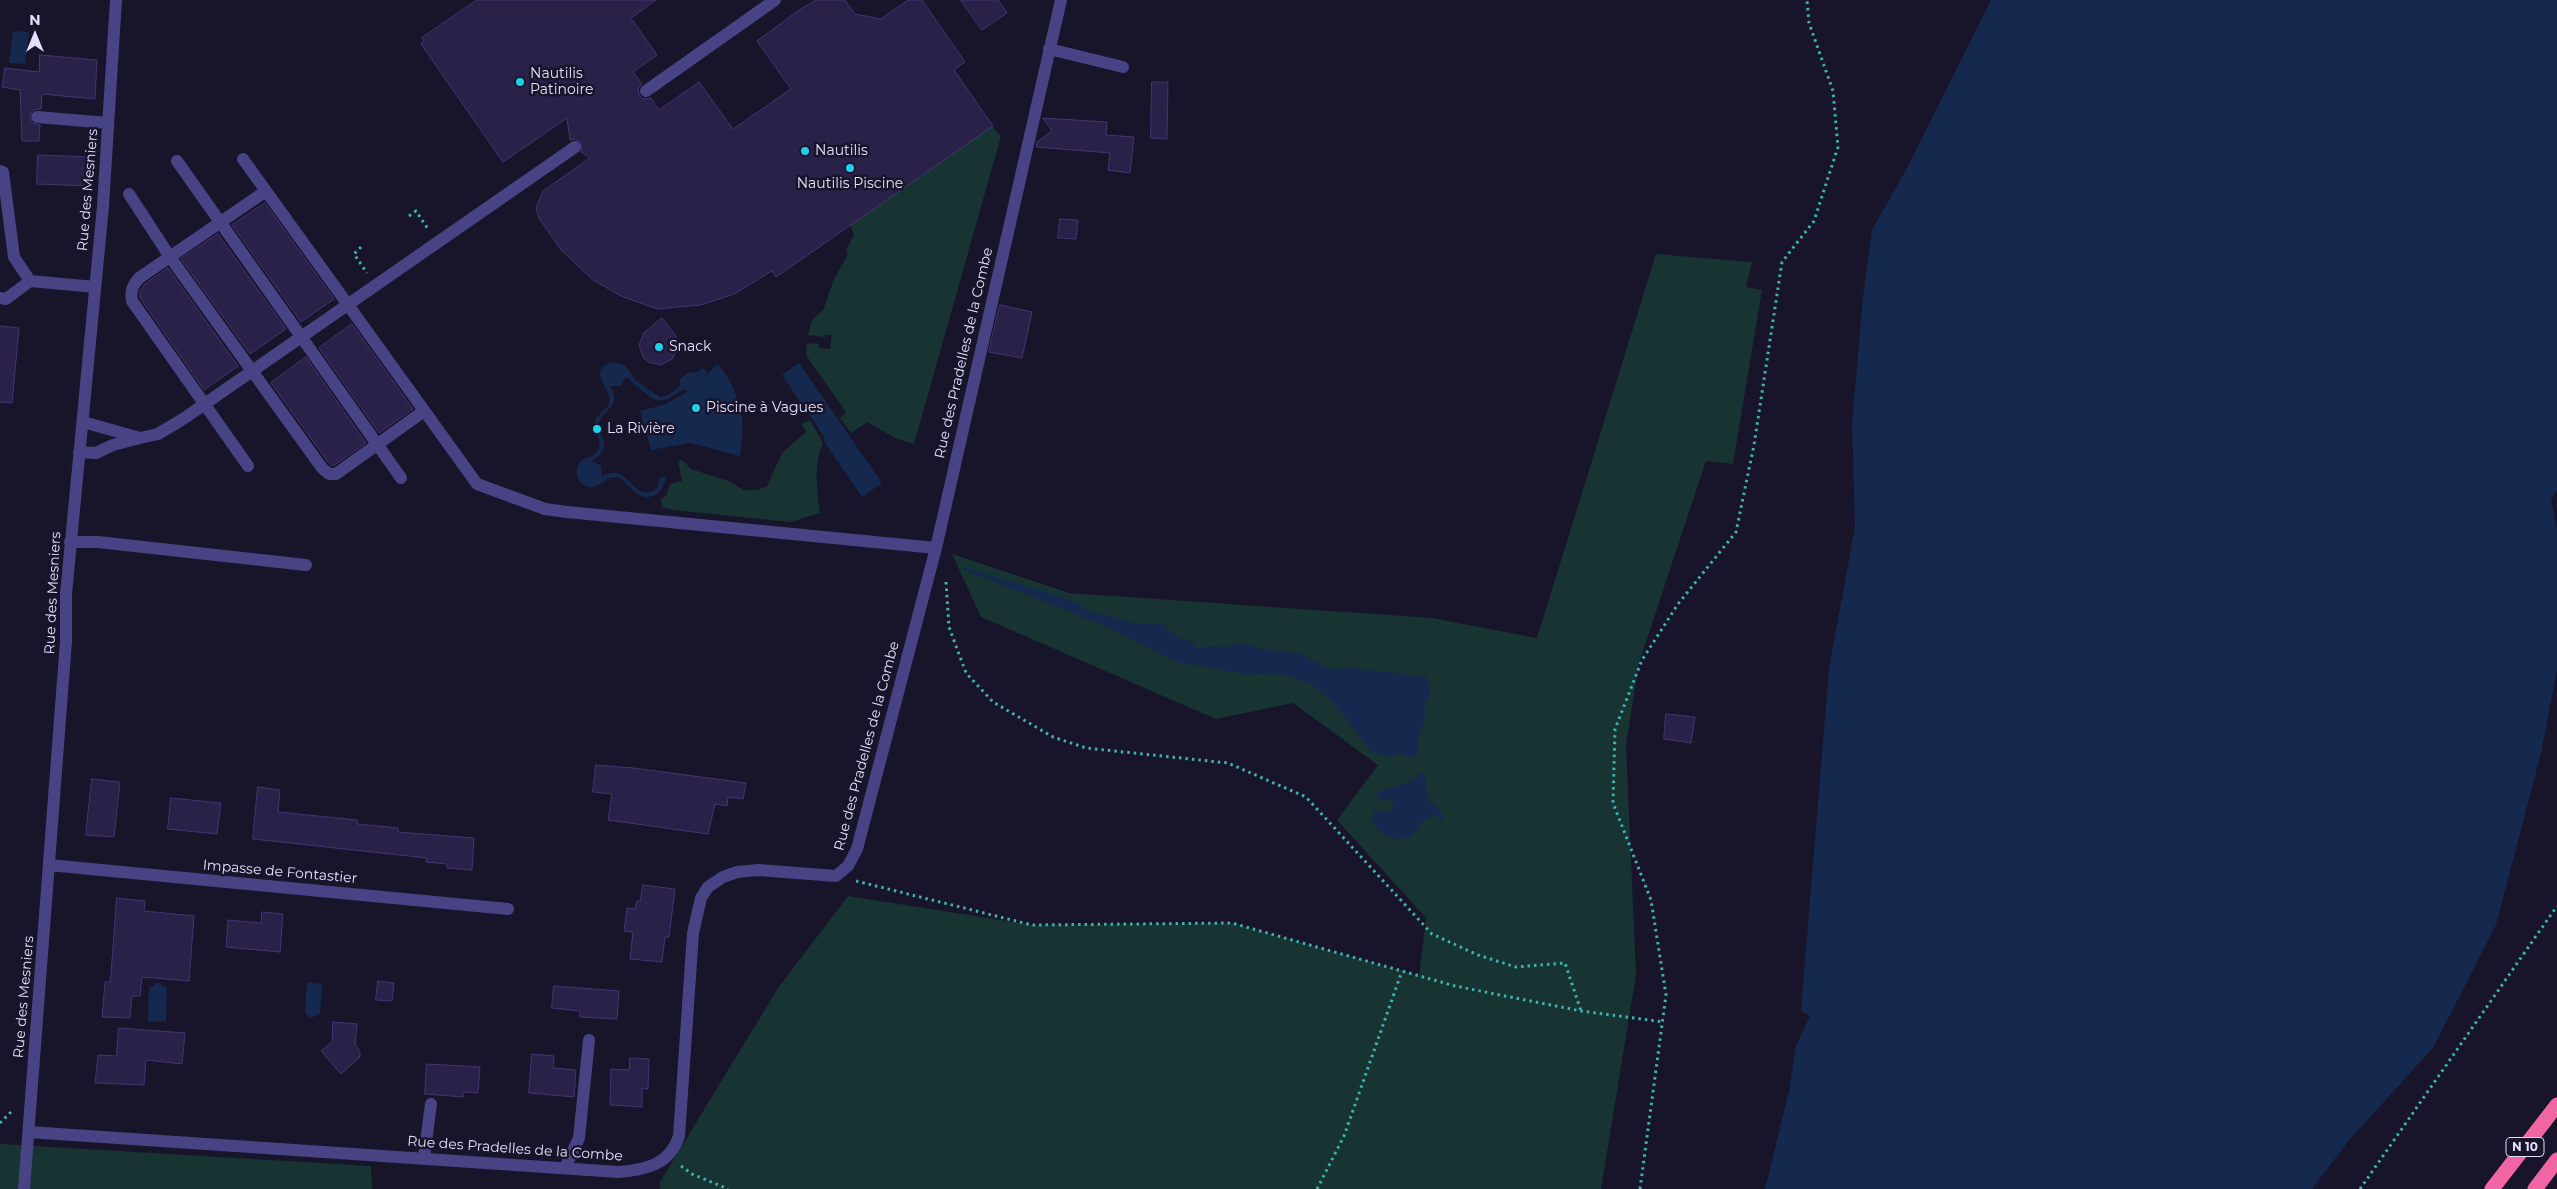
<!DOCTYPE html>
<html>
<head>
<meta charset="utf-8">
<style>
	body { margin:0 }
	#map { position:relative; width:2557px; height:1189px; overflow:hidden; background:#18142a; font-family:Montserrat,sans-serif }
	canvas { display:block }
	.north { position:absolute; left:10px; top:10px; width:50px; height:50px; -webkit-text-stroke:4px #18142a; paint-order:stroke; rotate:0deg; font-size:14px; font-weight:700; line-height:20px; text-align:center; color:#e3dffc }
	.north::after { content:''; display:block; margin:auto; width:18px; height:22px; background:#e3dffc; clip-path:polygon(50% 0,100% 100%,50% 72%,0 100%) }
</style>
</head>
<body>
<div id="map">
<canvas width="2557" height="1189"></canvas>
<div class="north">N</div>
</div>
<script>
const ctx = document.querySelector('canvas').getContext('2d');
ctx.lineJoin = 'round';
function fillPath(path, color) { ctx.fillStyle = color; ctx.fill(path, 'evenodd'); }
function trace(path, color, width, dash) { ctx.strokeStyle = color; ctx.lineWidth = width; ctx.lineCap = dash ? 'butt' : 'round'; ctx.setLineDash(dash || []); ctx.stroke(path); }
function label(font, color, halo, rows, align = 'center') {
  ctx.font = font + ' Montserrat,sans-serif'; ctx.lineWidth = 5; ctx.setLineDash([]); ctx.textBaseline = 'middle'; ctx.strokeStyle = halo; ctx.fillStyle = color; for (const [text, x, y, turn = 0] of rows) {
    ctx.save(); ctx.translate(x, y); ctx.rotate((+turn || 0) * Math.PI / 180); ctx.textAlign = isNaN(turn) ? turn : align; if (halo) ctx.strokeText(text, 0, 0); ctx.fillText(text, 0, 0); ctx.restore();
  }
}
const green = new Path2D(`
	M 992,126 L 1001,136 L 914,444 L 897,439 L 867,422 L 851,433 L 840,418 L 846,412 L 806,355 L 807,343 L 819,344 L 819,348 L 830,349 L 832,335 L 825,335 L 825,337 L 808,335 L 812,320 L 823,310 L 834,279 L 848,254 L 846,251 L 854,235 L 850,225 Z
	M 1656,254 L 1752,262 L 1746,287 L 1762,290 L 1733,464 L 1706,461 L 1639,663 L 1626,745 L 1636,975 L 1601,1189 L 660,1189 L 660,1182 L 778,988 L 848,896 L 1032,925 L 1232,923 L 1419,976 L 1426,918 L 1337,820 L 1378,765 L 1293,703 L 1216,719 L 981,617 L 952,554 L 1069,593 L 1432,618 L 1537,638 Z
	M 810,420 L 823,443 C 813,465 817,489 820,513 L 790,522 L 673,510 L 662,507 L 661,500 L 667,494 L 670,484 L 682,481 L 678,461 L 682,460 L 691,469 L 728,481 L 744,490 L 758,490 L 767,486 L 782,453 L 806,432 L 801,424 Z
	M 0,1144 L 371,1166 L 372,1189 L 0,1189 Z`);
const water = new Path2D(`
	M 1991,0 L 2557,0 L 2557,491 L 2551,499 L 2557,528 L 2557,670 L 2541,753 L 2496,925 L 2433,1048 L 2350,1139 L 2312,1189 L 1765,1189 L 1789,1091 L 1796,1046 L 1810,1016 L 1801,1011 L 1829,668 L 1855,527 L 1852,423 L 1863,297 L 1872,230 L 1908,166 Z
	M 13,31 L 29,32 L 25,64 L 9,63 Z
	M 613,362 L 625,365 L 636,381 L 660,397 L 668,395 L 680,386 L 680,380 L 687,373 L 698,372 L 703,368 L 707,372 L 703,378 L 718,364 C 740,391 747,422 740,456 L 690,443 L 651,450 L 640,411 L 666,404 L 687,392 L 684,389 L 668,399 L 659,401 L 651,398 L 626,377 L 621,386 L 610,386 C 624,407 602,409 599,423 C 597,439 616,445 592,461 L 601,466 L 602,476 C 631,461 631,504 656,489 L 661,477 L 666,477 C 665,484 662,491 655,495 C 637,504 631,483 617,477 C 605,476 601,488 589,487 C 576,485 573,468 582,460 C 588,456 595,457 598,450 C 604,440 592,431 595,421 C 598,413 607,410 609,403 C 614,389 584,371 613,362 Z
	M 799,363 L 882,483 L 862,497 L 823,440 L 825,438 L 782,375 Z
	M 963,567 L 1061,597 L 1079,604 L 1093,614 L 1100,613 L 1136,624 L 1163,624 L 1179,638 L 1191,641 L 1196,648 L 1210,646 L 1224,647 L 1240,643 L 1262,649 L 1301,654 L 1330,669 L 1355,668 L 1427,677 L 1431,693 L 1425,702 L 1425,719 L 1417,740 L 1419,752 L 1410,759 L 1403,753 L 1390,756 L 1372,752 L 1334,703 L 1311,684 L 1287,675 L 1238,673 L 1178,662 L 1098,623 L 963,569 Z
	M 1422,772 C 1429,779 1425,786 1427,795 C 1430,806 1442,806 1444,821 L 1438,818 L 1438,815 C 1433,817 1427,818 1423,821 C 1419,825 1417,830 1413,834 C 1398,846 1379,835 1372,821 L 1375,810 L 1389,812 L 1393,807 L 1393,801 L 1377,797 L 1378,792 L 1416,779 Z
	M 157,982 L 167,988 L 166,1022 L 148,1021 L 149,987 L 153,987 Z
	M 307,982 L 322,984 L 320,1014 L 311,1018 L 305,1013 Z`);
const building = new Path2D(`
	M 477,0 L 656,0 L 631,18 L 657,55 L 633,72 L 642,84 L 638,88 L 639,95 L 643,99 L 651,98 L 659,110 L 699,82 L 733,129 L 791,89 L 757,41 L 799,10 L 816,0 L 845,0 L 855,14 L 881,19 L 908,0 L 922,0 L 965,62 L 954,70 L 993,126 L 776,277 L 772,271 L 734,294 L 701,305 L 657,309 L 621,296 L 593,280 L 561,250 L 539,218 L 536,208 L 543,191 L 590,158 L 581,152 L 581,142 L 575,139 L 570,140 L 567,118 L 503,162 L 421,44 L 424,41 L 422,38 Z
	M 961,0 L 998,0 L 1007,13 L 982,30 Z
	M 40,55 L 97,60 L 95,99 L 42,94 L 41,109 L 33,110 L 29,117 L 32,123 L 40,125 L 39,141 L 22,141 L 20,90 L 2,87 L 5,68 L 39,72 Z
	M 1152,82 L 1168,82 L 1167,139 L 1151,138 Z
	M 1043,118 L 1107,122 L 1106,135 L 1134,137 L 1130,173 L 1108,170 L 1110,153 L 1036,147 L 1037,142 L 1052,131 Z
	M 38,155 L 92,157 L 90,186 L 37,184 Z
	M 265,203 L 334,299 L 301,322 L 232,225 Z
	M 1060,219 L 1078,220 L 1076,239 L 1058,238 Z
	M 218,234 L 286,329 L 250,354 L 181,259 Z
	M 168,268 L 238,366 L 204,390 L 140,298 L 140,291 L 145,284 Z
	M 1000,305 L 1032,312 L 1022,358 L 989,352 Z
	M 662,318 L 676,336 L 678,348 L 672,359 L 661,365 L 648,362 L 643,357 L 639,345 L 644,333 Z
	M 352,324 L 413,409 L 379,433 L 319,348 Z
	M 0,326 L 19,328 L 12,403 L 0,402 Z
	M 306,357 L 366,443 L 333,466 L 328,462 L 271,383 Z
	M 1666,714 L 1695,717 L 1691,743 L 1664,739 Z
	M 596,765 L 633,768 L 746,783 L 743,799 L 728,797 L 727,806 L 715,804 L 708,834 L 608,820 L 612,794 L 593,792 Z
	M 92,779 L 120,782 L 114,837 L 86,835 Z
	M 258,787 L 280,790 L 278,812 L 357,820 L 357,824 L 398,828 L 398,832 L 474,838 L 472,870 L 447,868 L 447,864 L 426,862 L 427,858 L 253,839 Z
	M 171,798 L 221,803 L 217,834 L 168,829 Z
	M 643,885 L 675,889 L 669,937 L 665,937 L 662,962 L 630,959 L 633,932 L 624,931 L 627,908 L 635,909 L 637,901 L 640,901 Z
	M 117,898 L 145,901 L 144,911 L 194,916 L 189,981 L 142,977 L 140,996 L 132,996 L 130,1018 L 102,1017 L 105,982 L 110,982 Z
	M 262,912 L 283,914 L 280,952 L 226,947 L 228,920 L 261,923 Z
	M 378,981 L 394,983 L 392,1001 L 376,1000 Z
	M 554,986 L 619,991 L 617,1019 L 580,1017 L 580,1011 L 552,1008 Z
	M 333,1022 L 357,1024 L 355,1045 L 360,1051 L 360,1057 L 341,1074 L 321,1051 L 332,1042 Z
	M 119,1028 L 185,1033 L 182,1064 L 146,1060 L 144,1085 L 95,1083 L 98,1055 L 116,1056 Z
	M 532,1054 L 554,1056 L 553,1068 L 576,1070 L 574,1097 L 529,1093 Z
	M 630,1058 L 649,1059 L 648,1089 L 642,1088 L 642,1107 L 610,1105 L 611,1069 L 629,1070 Z
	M 427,1064 L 480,1067 L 478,1093 L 463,1092 L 463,1097 L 425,1094 Z`);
const path = new Path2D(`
	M 409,216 L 416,211 L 428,229
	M 361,247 L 354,254 L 367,273
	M 946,582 L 949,627 L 966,673 L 993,702 L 1053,737 L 1086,748 L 1228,763 L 1306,797 L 1432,934 L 1478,955 L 1516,967 L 1565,963 L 1581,1011
	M 856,881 L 1032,925 L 1232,923 L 1455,986 L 1581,1011 L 1664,1022
	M 0,1123 L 13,1110
	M 681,1166 L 692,1174 L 728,1189
	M 1317,1189 L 1344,1136 L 1402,971
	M 1640,1189 L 1666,995 L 1651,900 L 1613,803 L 1615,729 L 1642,660 L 1678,604 L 1736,532 L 1754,445 L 1782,262 L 1814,221 L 1838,147 L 1833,91 L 1809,23 L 1807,0
	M 2360,1189 L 2557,906`);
const minor = new Path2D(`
	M 1049,49 L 1123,67
	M 646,91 L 775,0
	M 37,117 L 108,123
	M 243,159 L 266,191
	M 177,161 L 401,478
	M 0,171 L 3,172 L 14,257 L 30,281
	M 129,194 L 170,257 L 322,468 L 329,474 L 336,474 L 424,411
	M 0,298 L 6,299 L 30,281 L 95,287
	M 140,438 L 158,434 L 183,419 L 575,147
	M 79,452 L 96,453 L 113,445 L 140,438 L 83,422
	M 248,466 L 132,301 C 130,291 133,285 139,278 L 266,191 L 477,484 L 545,509 L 567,512 L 936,548
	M 70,542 L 98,542 L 306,565
	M 49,865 L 508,909
	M 29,1132 L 618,1172 C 645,1170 670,1165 679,1136 L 693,933 L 701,898 L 708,887 L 723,877 L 737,872 L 758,870 L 836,876 L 848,866 L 857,849 L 936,548 L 1061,0
	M 424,1157 L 431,1104
	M 565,1168 L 579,1138 L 589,1040
	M 24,1189 L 66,641 L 66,594 L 103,206 L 116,0`);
const highway = new Path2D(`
	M 2492,1189 L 2557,1105
	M 2535,1189 L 2557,1160`);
const markers = [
	[520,82,5,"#1dd1eb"],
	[805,151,5,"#1dd1eb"],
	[850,168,5,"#1dd1eb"],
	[659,347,5,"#1dd1eb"],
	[696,408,5,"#1dd1eb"],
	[597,429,5,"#1dd1eb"]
];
const shields = [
	[2525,1147,38]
];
const shieldNames = [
	["N 10",2525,1147]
];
const poiNames = [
	["Nautilis",530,74],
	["Patinoire",530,90],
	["Nautilis",815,151],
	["Nautilis Piscine",850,184,"center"],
	["Snack",669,347],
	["Piscine à Vagues",706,408],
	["La Rivière",607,429]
];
const streetNames = [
	["Rue des Mesniers",88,190,-85],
	["Rue des Pradelles de la Combe",964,353,-77],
	["Rue des Mesniers",53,593,-87],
	["Rue des Pradelles de la Combe",867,746,-75],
	["Impasse de Fontastier",280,872,5],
	["Rue des Mesniers",24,997,-85],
	["Rue des Pradelles de la Combe",515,1149,4]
];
fillPath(green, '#173433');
fillPath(water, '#14294d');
fillPath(building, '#2a2149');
trace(building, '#433573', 1);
trace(path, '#3cb3af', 3, [2.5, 4]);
trace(minor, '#474385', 12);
trace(highway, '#f165a5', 15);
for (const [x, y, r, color] of markers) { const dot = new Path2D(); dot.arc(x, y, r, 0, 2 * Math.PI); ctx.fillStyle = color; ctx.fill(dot); trace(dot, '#18142a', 2); }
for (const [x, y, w] of shields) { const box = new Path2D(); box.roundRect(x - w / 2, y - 9.5, w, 19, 4); ctx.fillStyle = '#18142a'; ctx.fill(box); trace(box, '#e3dffc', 1); }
label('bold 12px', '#e3dffc', null, shieldNames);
label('14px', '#e3dffc', '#18142a', poiNames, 'left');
label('14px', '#e3dffc', '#18142a', streetNames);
</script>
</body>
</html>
